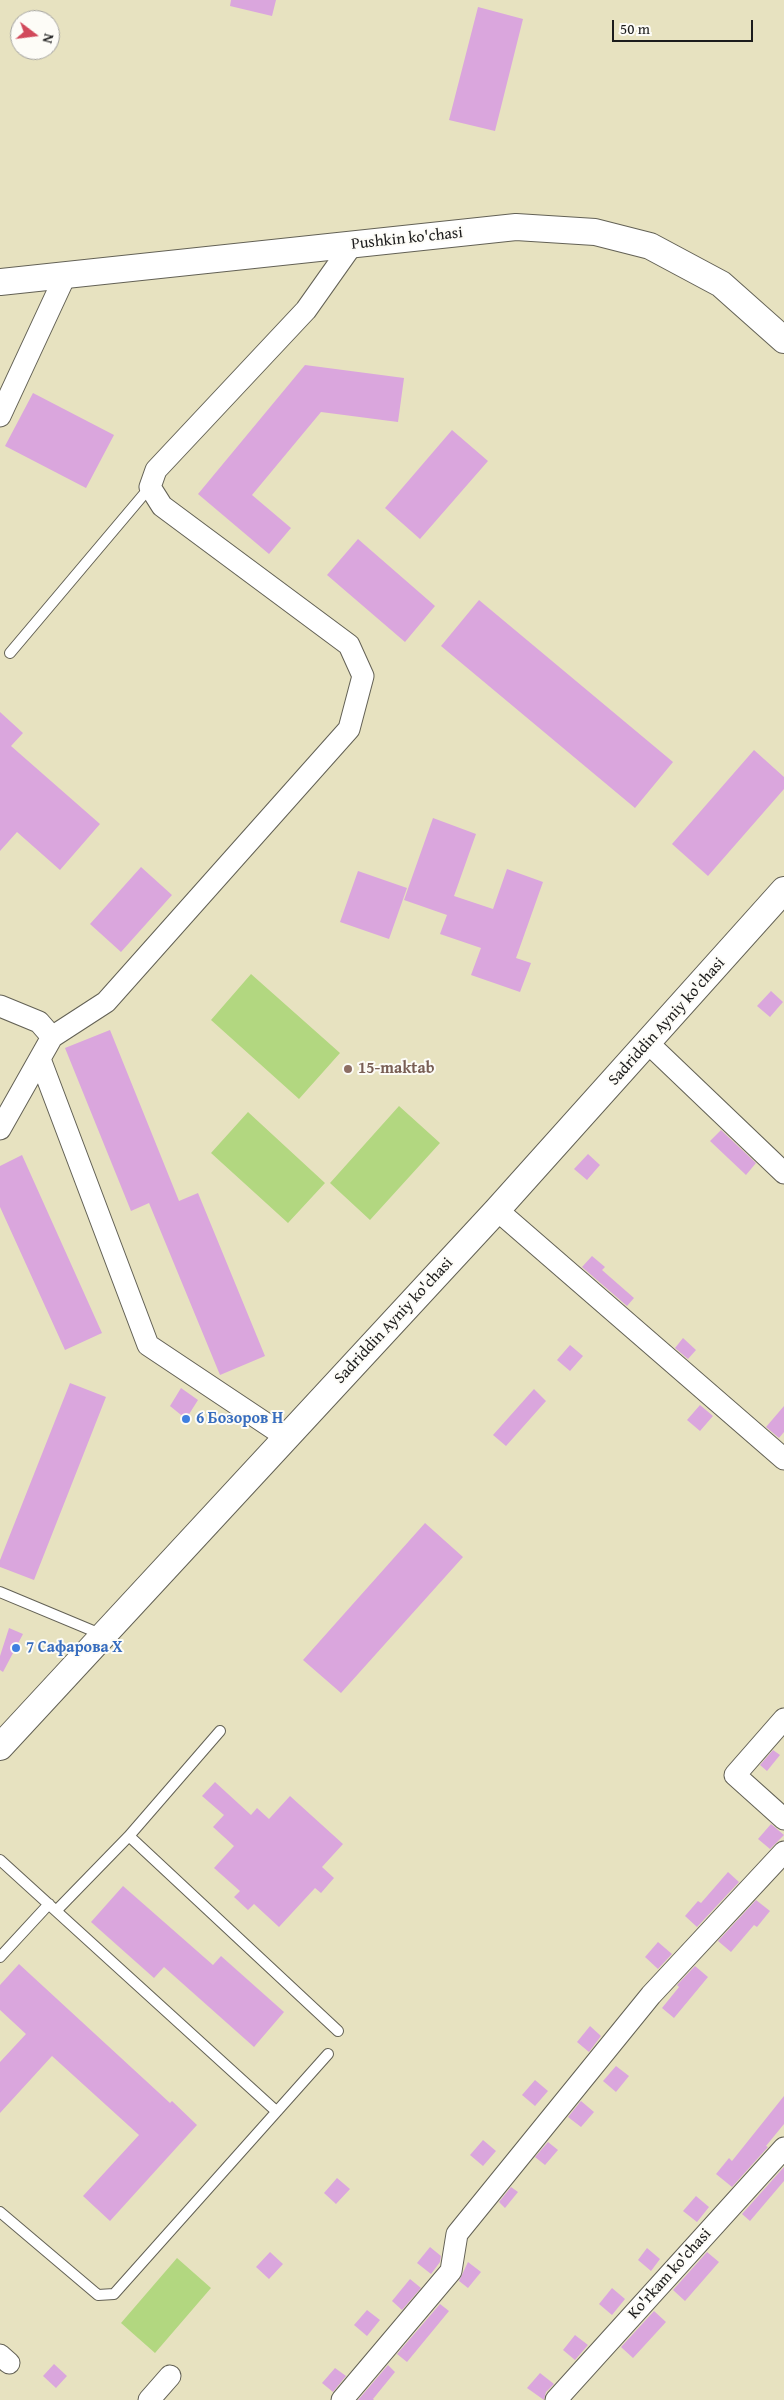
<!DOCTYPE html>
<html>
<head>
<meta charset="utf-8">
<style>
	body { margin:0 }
	#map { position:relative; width:784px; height:2400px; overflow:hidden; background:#e7e2c0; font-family:"Gentium Book Plus",serif }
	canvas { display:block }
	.north { position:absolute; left:10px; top:10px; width:50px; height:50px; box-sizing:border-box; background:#fdfcf7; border:1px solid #a3a29f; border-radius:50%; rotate:105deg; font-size:14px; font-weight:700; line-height:20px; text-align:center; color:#1c1c1c }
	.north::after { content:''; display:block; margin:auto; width:18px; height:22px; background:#d1495b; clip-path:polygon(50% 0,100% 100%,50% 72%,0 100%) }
	.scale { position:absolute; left:612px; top:20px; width:141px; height:22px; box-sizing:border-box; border:2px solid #1c1c1c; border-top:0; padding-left:6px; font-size:15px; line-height:18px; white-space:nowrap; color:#1c1c1c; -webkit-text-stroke:4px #fdfcf7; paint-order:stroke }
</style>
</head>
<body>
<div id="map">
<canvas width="784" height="2400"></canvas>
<div class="north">N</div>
<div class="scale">50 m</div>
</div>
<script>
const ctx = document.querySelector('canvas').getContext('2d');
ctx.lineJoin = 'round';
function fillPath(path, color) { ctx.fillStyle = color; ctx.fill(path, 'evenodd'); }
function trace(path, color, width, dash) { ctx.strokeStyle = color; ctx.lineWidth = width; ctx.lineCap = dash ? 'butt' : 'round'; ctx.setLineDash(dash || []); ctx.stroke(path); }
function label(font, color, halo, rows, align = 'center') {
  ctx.font = font + ' "Gentium Book Plus",serif'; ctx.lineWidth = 4; ctx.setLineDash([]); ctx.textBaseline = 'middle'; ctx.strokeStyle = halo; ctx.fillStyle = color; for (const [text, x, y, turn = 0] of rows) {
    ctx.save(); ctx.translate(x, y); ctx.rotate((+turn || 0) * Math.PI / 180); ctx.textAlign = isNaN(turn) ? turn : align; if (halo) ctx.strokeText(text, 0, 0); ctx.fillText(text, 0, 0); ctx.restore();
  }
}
const green = new Path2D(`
	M 251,974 L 340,1053 L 299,1099 L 211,1020 Z
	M 399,1106 L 440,1143 L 370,1220 L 330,1183 Z
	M 248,1112 L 325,1183 L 288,1223 L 211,1153 Z
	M 177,2258 L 211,2288 L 155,2353 L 121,2323 Z`);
const building = new Path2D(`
	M 231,0 L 276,0 L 272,16 L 230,6 Z
	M 478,7 L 523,19 L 495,131 L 449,120 Z
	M 305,365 L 404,378 L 398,422 L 321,412 L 252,495 L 291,528 L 269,554 L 198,494 Z
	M 33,393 L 114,435 L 86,488 L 5,446 Z
	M 452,430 L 488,461 L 420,539 L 385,508 Z
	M 358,539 L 435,606 L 405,642 L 327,575 Z
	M 479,600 L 673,762 L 635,808 L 441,646 Z
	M 0,712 L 23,733 L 11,746 L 100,824 L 60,870 L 17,832 L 0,851 Z
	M 754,750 L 784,777 L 784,789 L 708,876 L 672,844 Z
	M 433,818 L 476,834 L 454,896 L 493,909 L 507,869 L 543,882 L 516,958 L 531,963 L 520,992 L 471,975 L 481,948 L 440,934 L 447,915 L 404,900 Z
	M 141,867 L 172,895 L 121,952 L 90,924 Z
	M 358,871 L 407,888 L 389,939 L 340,922 Z
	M 771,991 L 783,1002 L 770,1017 L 757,1006 Z
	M 110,1030 L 179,1201 L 198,1193 L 265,1356 L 220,1375 L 149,1203 L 131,1211 L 65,1048 Z
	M 721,1130 L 756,1163 L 746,1175 L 710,1141 Z
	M 588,1154 L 600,1165 L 587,1180 L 574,1169 Z
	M 22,1155 L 102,1333 L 65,1350 L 0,1207 L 0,1166 Z
	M 592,1256 L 605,1267 L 602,1270 L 634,1298 L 627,1306 L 582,1267 Z
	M 683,1338 L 696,1350 L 688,1359 L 675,1348 Z
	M 570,1345 L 583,1356 L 570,1371 L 557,1360 Z
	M 70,1383 L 106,1397 L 34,1580 L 0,1567 L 0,1560 Z
	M 181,1388 L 198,1400 L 186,1419 L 170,1406 Z
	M 534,1389 L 546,1401 L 506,1446 L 493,1435 Z
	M 700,1405 L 713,1416 L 700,1431 L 687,1420 Z
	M 784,1406 L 784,1432 L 779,1438 L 766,1427 Z
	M 425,1523 L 463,1557 L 341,1693 L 303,1660 Z
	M 9,1628 L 23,1634 L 3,1672 L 0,1670 L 0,1656 Z
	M 773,1750 L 780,1755 L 767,1771 L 760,1765 Z
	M 215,1782 L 251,1815 L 257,1808 L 269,1819 L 290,1796 L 343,1844 L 322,1867 L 334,1878 L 321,1893 L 315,1888 L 279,1927 L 254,1904 L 248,1910 L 234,1897 L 240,1891 L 214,1868 L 234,1846 L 213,1827 L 224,1815 L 202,1796 Z
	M 771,1824 L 784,1835 L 770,1849 L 758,1839 Z
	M 728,1872 L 739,1882 L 697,1927 L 685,1916 L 698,1901 L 701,1903 Z
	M 123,1886 L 213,1965 L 221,1956 L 284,2012 L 254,2047 L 164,1967 L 154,1978 L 91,1922 Z
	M 756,1900 L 770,1911 L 757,1927 L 754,1925 L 731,1952 L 718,1941 Z
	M 658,1942 L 672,1954 L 658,1969 L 645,1957 Z
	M 19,1964 L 170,2103 L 172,2101 L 197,2125 L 110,2221 L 83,2196 L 139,2135 L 52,2056 L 0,2113 L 0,2062 L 26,2034 L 0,2010 L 0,1985 Z
	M 695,1966 L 708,1977 L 674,2018 L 662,2008 L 679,1987 L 677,1985 Z
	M 590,2026 L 601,2036 L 589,2052 L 577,2042 Z
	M 616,2066 L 629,2076 L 616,2092 L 603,2081 Z
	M 535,2080 L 548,2091 L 535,2106 L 522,2095 Z
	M 784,2096 L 784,2124 L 766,2146 L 768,2147 L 732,2187 L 716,2174 L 729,2158 L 732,2161 Z
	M 581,2101 L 594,2112 L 581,2127 L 568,2117 Z
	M 483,2140 L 496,2151 L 483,2166 L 470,2155 Z
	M 548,2142 L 558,2150 L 545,2165 L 535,2157 Z
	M 784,2167 L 784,2181 L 750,2221 L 742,2214 Z
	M 337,2178 L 350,2189 L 336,2204 L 324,2193 Z
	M 511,2187 L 518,2192 L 505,2208 L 499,2202 Z
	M 696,2196 L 709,2207 L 697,2222 L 683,2211 Z
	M 430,2247 L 441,2256 L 440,2262 L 431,2274 L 417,2263 Z
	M 647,2248 L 660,2259 L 651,2271 L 638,2260 Z
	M 270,2252 L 283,2264 L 269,2279 L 256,2267 Z
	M 707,2252 L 719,2262 L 685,2301 L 673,2290 Z
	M 468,2262 L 481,2272 L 468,2288 L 459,2281 Z
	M 410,2279 L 421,2288 L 402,2310 L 392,2301 Z
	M 612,2288 L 625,2299 L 612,2315 L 599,2304 Z
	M 440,2304 L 449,2311 L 407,2362 L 397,2354 Z
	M 367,2310 L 380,2320 L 367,2336 L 354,2325 Z
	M 654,2311 L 666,2322 L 633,2358 L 621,2347 Z
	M 575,2335 L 588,2345 L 575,2360 L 563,2350 Z
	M 54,2364 L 67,2376 L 56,2388 L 43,2376 Z
	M 388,2365 L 395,2372 L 373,2399 L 374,2400 L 358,2400 Z
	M 335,2368 L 346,2376 L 333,2392 L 322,2383 Z
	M 540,2373 L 554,2384 L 546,2392 L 544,2400 L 527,2388 Z`);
const service = new Path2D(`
	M 10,653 L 150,487
	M 0,1592 L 103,1635
	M 129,1836 L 338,2031
	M 0,1860 L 276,2111
	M 56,1911 L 129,1836 L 220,1731
	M 0,1957 L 49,1904
	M 0,2212 L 98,2295 L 114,2294 L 328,2054`);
const minor = new Path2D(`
	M 0,416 L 66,274
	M 0,1006 L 39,1022 L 52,1037
	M 648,1043 L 784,1173
	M 40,1059 L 148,1345 L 286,1437
	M 0,1129 L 52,1037 L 106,1002 L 349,729 L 363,676 L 349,645 L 162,506 L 150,487 L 156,470 L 306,310 L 352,245
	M 497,1210 L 784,1459
	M 784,1719 L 735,1775 L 784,1819
	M 0,2355 L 9,2363
	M 149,2400 L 170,2376
	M 342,2400 L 451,2271 L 457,2234 L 651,1995 L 784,1852
	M 556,2400 L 784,2148`);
const tertiary = new Path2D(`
	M 0,282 L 516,227 L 595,232 L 650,246 L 721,284 L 784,340
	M 0,1747 L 497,1210 L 784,890`);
const markers = [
	[348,1069,5,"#8d6e63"],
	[186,1419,5,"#3f7fe0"],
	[16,1648,5,"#3f7fe0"]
];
const streetNames = [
	["Pushkin ko'chasi",407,239,-6],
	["Sadriddin Ayniy ko'chasi",667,1022,-48],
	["Sadriddin Ayniy ko'chasi",394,1321,-47],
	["Ko'rkam ko'chasi",670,2274,-48]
];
const educationNames = [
	["15-maktab",358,1069]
];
const shopNames = [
	["6 Бозоров Н",196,1419],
	["7 Сафарова Х",26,1648]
];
fillPath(green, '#b2d780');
fillPath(building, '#daa6dd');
trace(service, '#636155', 12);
trace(minor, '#636155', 23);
trace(tertiary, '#636155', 28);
trace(service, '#fff', 10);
trace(minor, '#fff', 21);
trace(tertiary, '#fff', 26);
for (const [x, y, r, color] of markers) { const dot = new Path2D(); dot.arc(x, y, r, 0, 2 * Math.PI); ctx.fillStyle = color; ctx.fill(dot); trace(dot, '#fdfcf7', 2); }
label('16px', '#1c1c1c', '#fdfcf7', streetNames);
label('bold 16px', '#785e54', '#fdfcf7', educationNames, 'left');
label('bold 16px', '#366cbe', '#fdfcf7', shopNames, 'left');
</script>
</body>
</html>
